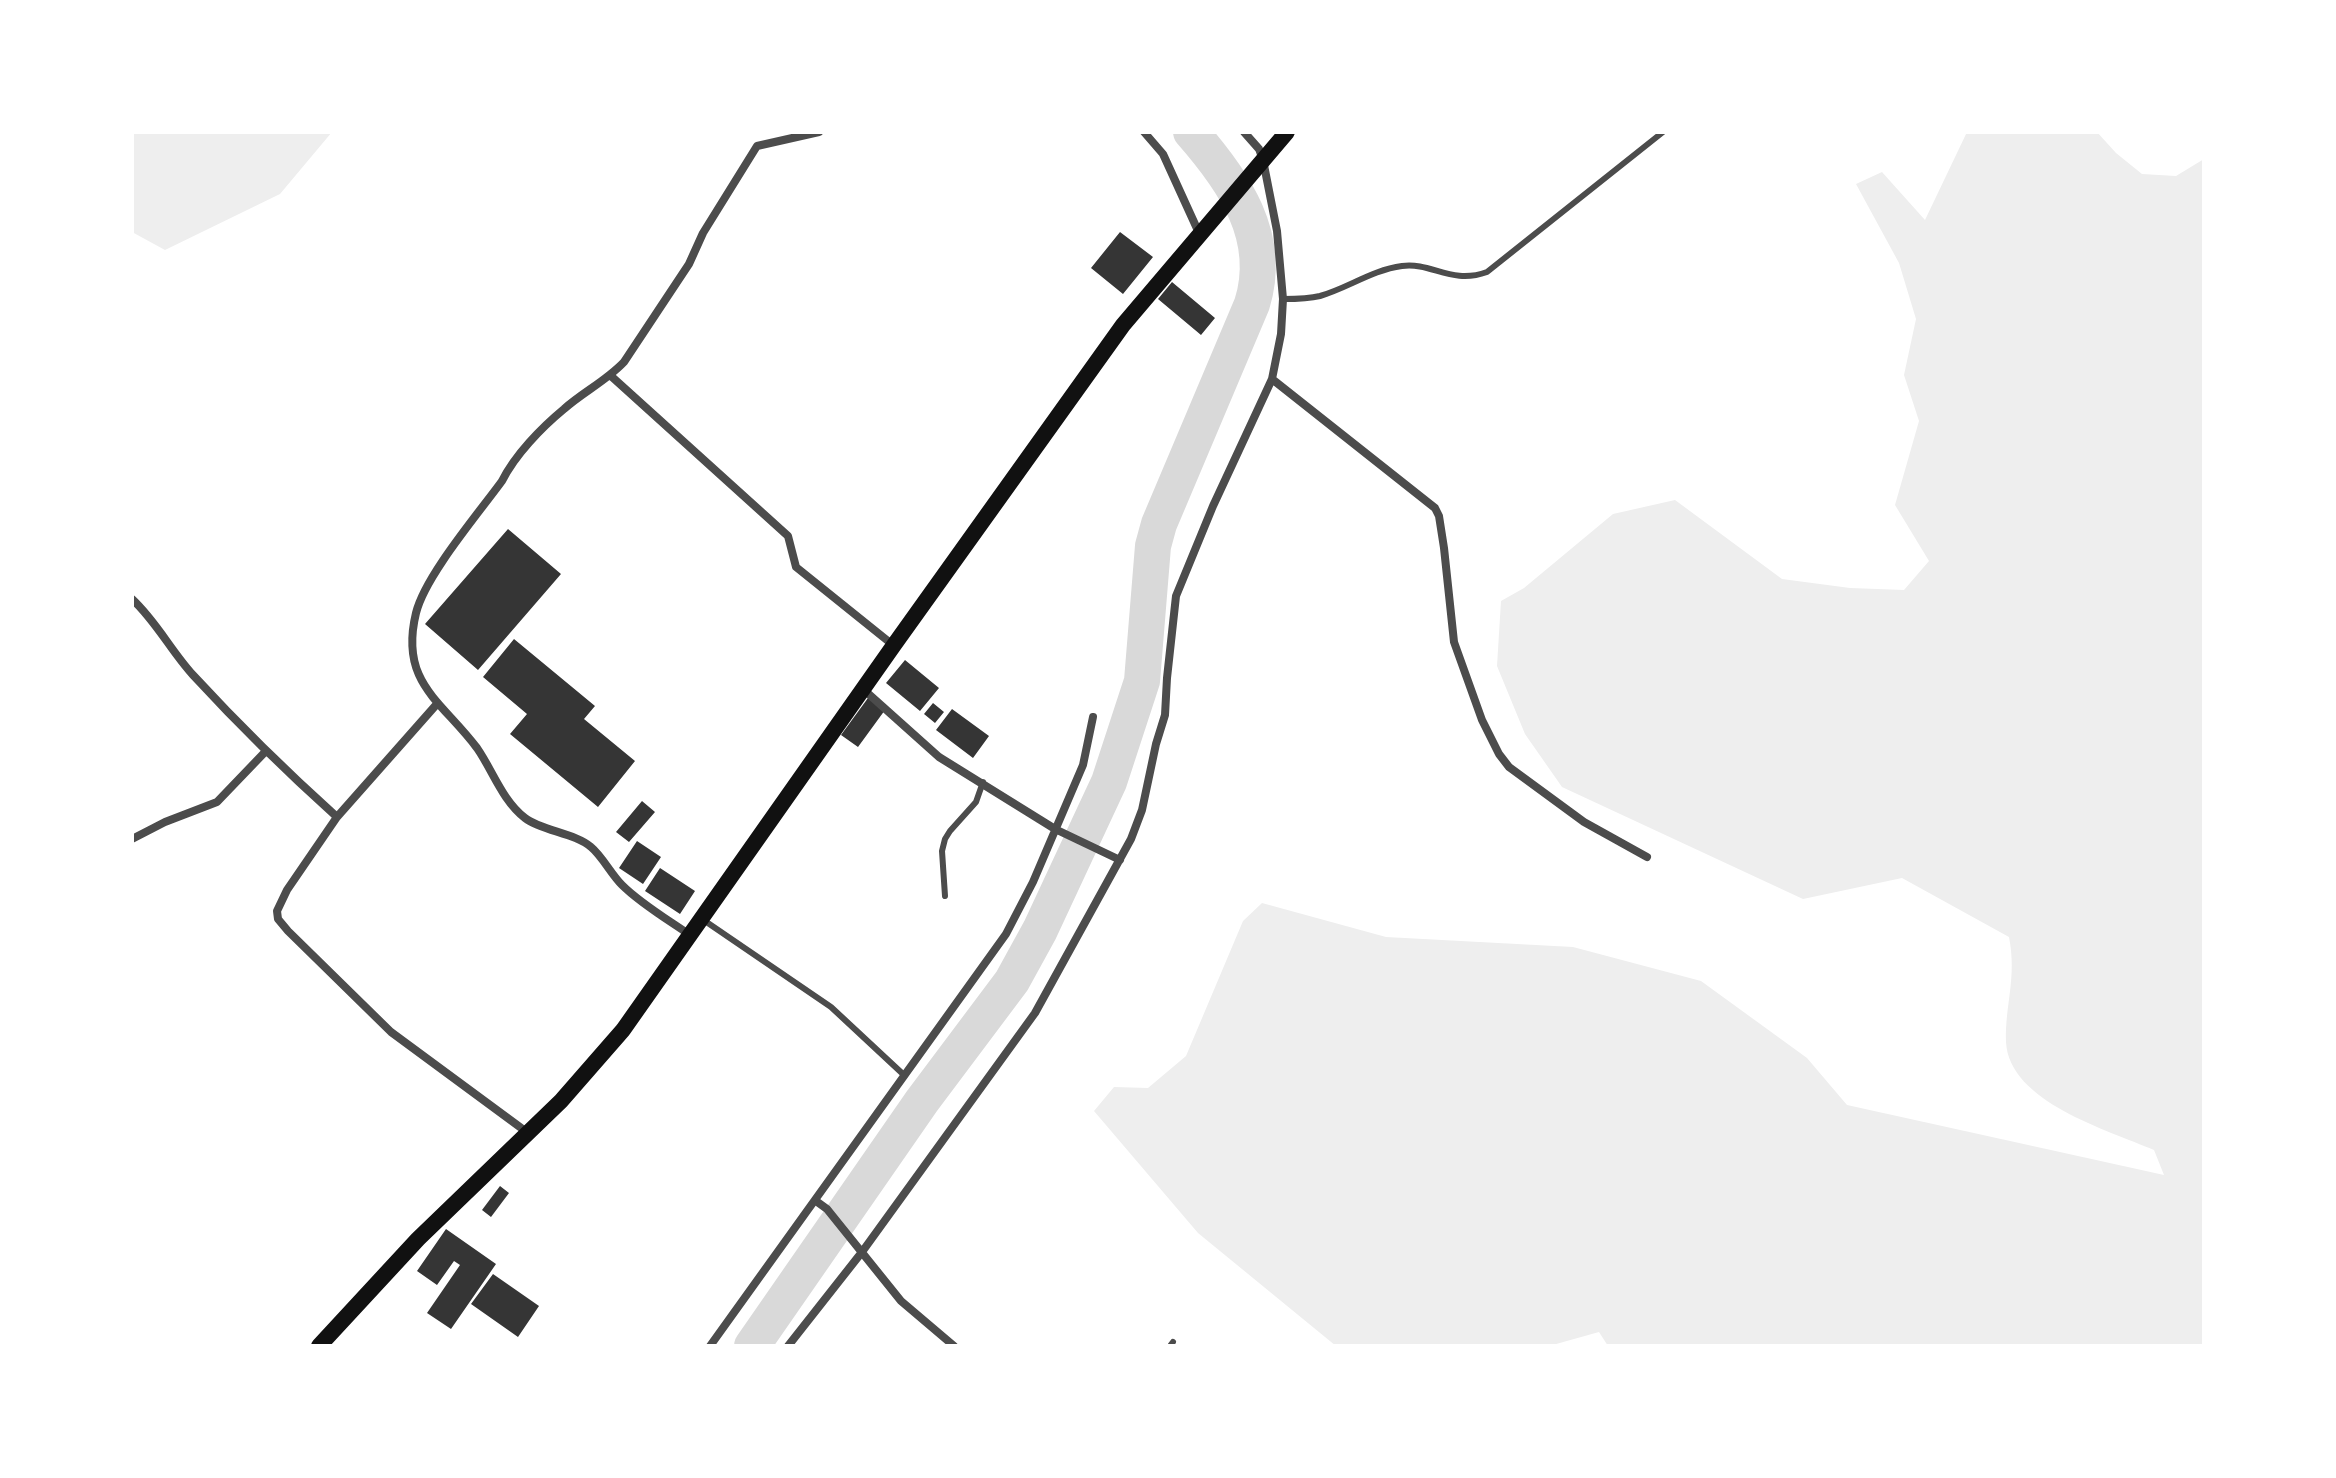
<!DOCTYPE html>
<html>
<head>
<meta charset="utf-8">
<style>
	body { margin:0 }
	#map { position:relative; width:2336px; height:1478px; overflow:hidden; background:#fff; font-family:"Open Sans",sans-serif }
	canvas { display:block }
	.frame { position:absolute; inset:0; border:134px solid #fff; pointer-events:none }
</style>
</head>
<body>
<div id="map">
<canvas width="2336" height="1478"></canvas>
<div class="frame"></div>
</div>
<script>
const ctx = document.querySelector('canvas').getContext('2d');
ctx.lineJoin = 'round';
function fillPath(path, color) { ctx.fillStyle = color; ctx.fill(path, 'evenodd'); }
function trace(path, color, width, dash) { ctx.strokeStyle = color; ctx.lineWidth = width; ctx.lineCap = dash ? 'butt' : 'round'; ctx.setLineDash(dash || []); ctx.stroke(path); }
const green = new Path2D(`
	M 132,132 L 332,132 L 280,194 L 165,250 L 132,232 Z
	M 1967,132 L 2097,132 L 2116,153 L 2142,174 L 2176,176 L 2204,159 L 2204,1346 L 1608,1346 L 1599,1332 L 1549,1346 L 1336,1346 L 1198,1233 L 1094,1111 L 1114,1087 L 1148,1088 L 1186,1056 L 1243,921 L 1262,903 L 1386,937 L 1573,947 L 1701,981 L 1807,1058 L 1847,1105 L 2164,1175 L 2154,1150 C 2108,1130 2009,1102 2006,1042 C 2005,1004 2017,978 2009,937 L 1902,878 L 1803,899 L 1562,787 L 1525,734 L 1497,666 L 1501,601 L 1524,588 L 1613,514 L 1675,500 L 1782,579 L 1850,588 L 1904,590 L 1929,561 L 1895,505 L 1919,421 L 1904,375 L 1916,319 L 1899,263 L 1856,184 L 1882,172 L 1925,220 Z`);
const river = new Path2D(`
	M 752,1346 L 922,1101 L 1012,981 L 1040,930 L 1109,782 L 1142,681 L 1153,546 L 1159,524 L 1252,304 C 1273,237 1234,181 1191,132`);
const building = new Path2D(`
	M 1120,232 L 1153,257 L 1123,294 L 1091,268 Z
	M 1172,282 L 1215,318 L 1201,335 L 1158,299 Z
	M 508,529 L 561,574 L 478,670 L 425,624 Z
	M 514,639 L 595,706 L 584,719 L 635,761 L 598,807 L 510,734 L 527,714 L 483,677 Z
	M 905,660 L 939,688 L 920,711 L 886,683 Z
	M 868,698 L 885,710 L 858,747 L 841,735 Z
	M 933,703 L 944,712 L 935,723 L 924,714 Z
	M 952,709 L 989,736 L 973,758 L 936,730 Z
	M 642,801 L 655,812 L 629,842 L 616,832 Z
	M 637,841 L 661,857 L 643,884 L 619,868 Z
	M 660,868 L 695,891 L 680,914 L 645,891 Z
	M 500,1186 L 509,1193 L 491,1217 L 482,1210 Z
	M 446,1229 L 496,1264 L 451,1329 L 427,1313 L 460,1265 L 454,1261 L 437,1285 L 417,1271 Z
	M 493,1274 L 539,1306 L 518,1337 L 471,1304 Z`);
const service = new Path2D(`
	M 1283,299 C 1295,299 1308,299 1320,296 C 1348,288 1372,270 1402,266 C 1432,262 1451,285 1487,272 L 1663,132
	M 945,896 L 942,851 L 945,839 L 950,831 L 976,802 L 983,782
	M 702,919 L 831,1007 L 904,1075
	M 1170,1346 L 1173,1342`);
const minor = new Path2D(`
	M 1144,132 L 1163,154 L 1199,233
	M 611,376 L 788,536 L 796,567 L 893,645
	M 1272,379 L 1435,508 L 1439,516 L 1444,548 L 1454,642 L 1482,720 L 1499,754 L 1509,767 L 1584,822 L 1647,857
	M 132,599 C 156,621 171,651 193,675 C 239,725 287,772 337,817
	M 863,689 L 939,757 L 1055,829 L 1120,860
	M 436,705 L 337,817 L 287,890 L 277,911 L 278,919 L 288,931 L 391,1032 L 528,1133
	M 132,839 L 165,822 L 217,802 L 265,752
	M 690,935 C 667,919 641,904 622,885 C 611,874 602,856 591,847 C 575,833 542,831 525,818 C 502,800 493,771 477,748 C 442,701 399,683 416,613 C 425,576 478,514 502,481 C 515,455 541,428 564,409 C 583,392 606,381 624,362 L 689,264 L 703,233 L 757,146 L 819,132
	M 816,1201 L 827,1209 L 901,1301 L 954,1346
	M 710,1346 L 1006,934 L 1033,882 L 1083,765 L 1093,717
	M 788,1346 L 862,1252 L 1035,1013 L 1131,839 L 1142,810 L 1156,744 L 1165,715 L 1167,678 L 1176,596 L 1213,506 L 1272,379 L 1281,334 L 1283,299 L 1277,231 L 1263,160 L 1259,149 L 1244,132`);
const secondary = new Path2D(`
	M 319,1346 L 418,1239 L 561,1101 L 623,1030 L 894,645 L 1123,325 L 1287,132`);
fillPath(green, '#eee');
trace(river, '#d9d9d9', 36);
fillPath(building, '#353535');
trace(service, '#4c4c4c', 6);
trace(minor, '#4c4c4c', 8);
trace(secondary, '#111', 16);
</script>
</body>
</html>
